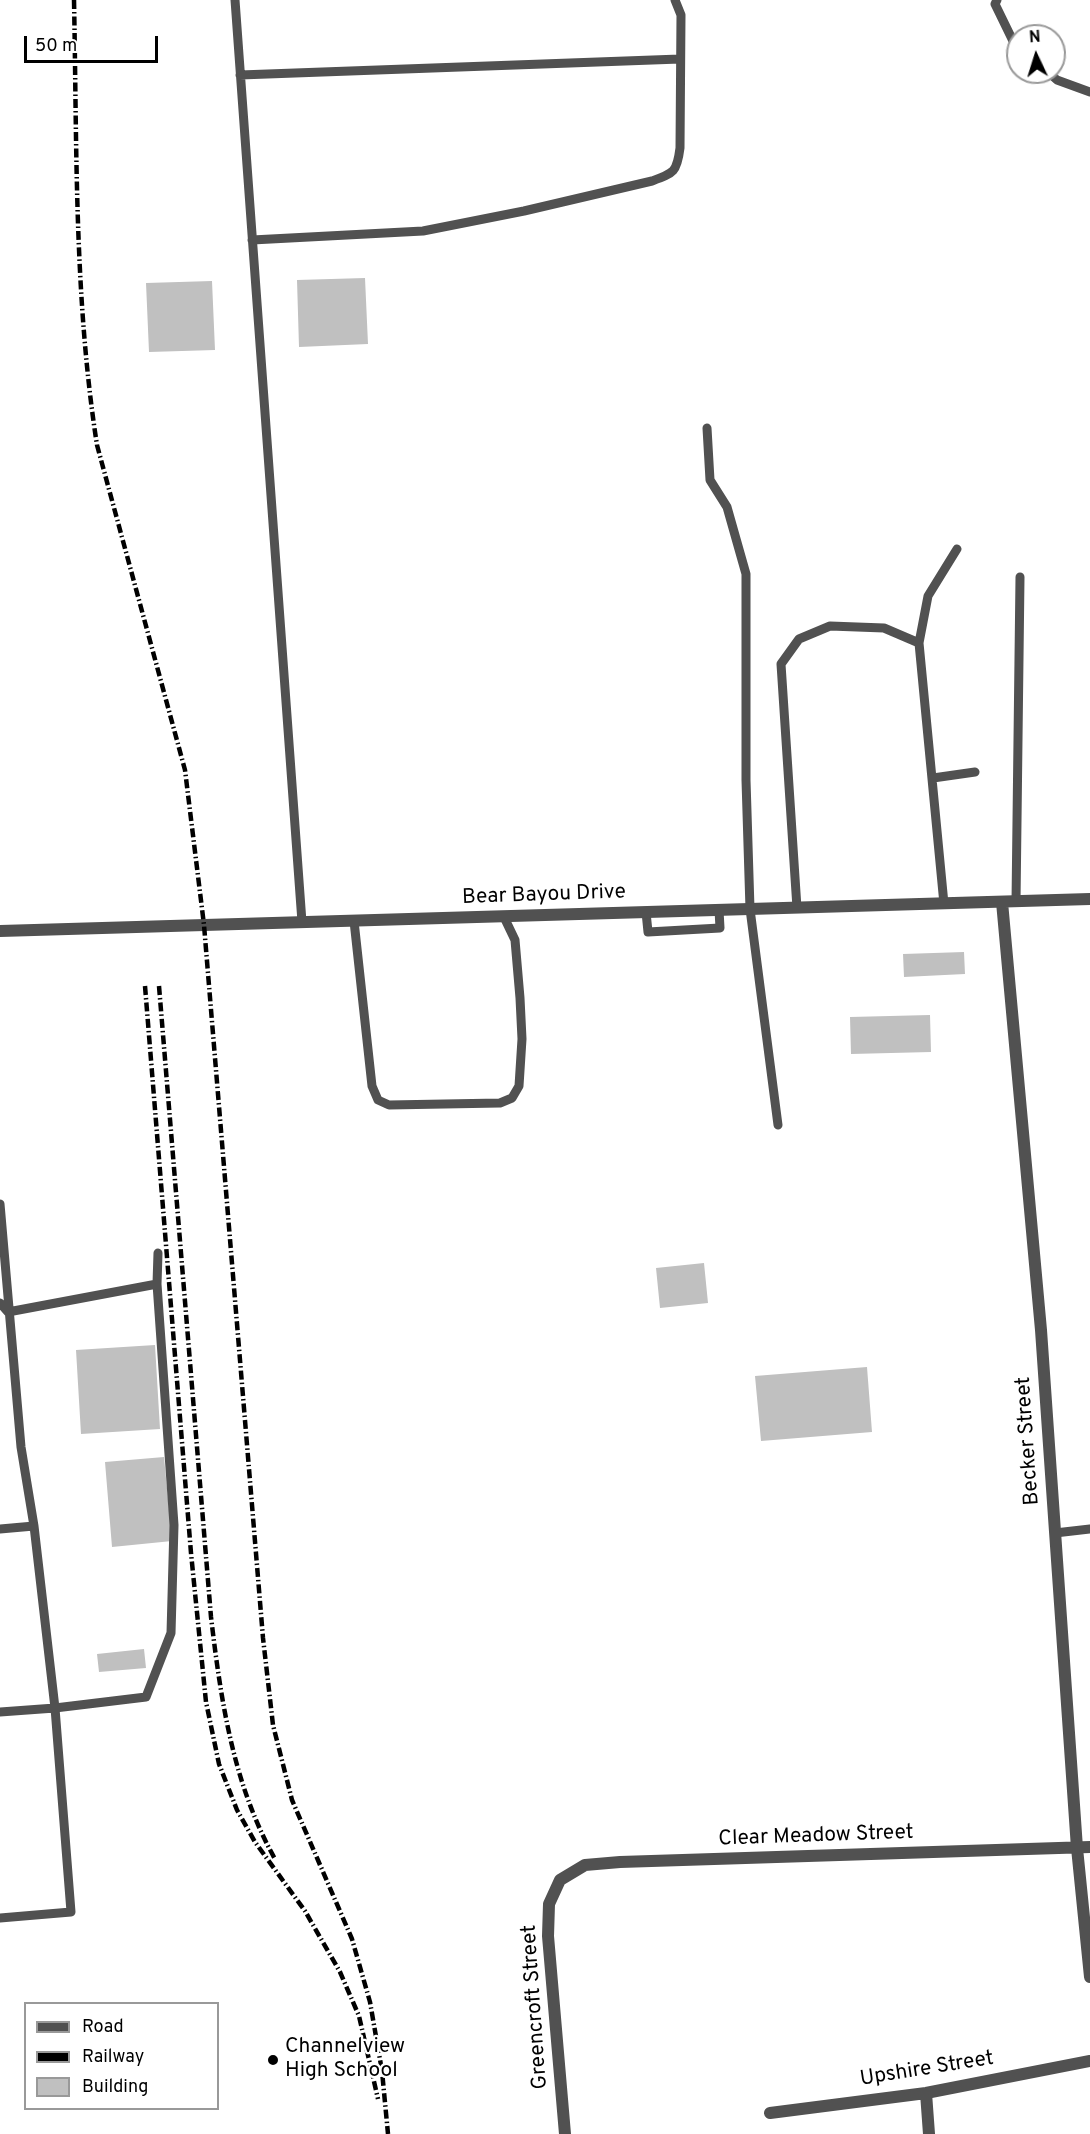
<!DOCTYPE html>
<html>
<head>
<meta charset="utf-8">
<style>
	body { margin:0 }
	#map { position:relative; width:1090px; height:2134px; overflow:hidden; background:#fff; font-family:Overpass,sans-serif }
	canvas { display:block }
	.legend { position:absolute; left:24px; top:2002px; width:195px; height:108px; box-sizing:border-box; background:#fff; border:2px solid #999; margin:0; padding:8px 10px; list-style:none; font-size:18px; color:#000 }
	.legend li { display:flex; align-items:center; gap:12px; height:30px }
	.legend b { width:30px; border:2px solid #999 }
	.north { position:absolute; left:1006px; top:24px; width:60px; height:60px; box-sizing:border-box; background:#fff; border:2px solid #999; border-radius:50%; rotate:356deg; font-size:16px; font-weight:700; line-height:24px; text-align:center; color:#000 }
	.north::after { content:''; display:block; margin:auto; width:21px; height:27px; background:#000; clip-path:polygon(50% 0,100% 100%,50% 72%,0 100%) }
	.scale { position:absolute; left:24px; top:36px; width:134px; height:27px; box-sizing:border-box; border:3px solid #000; border-top:0; padding-left:8px; font-size:18px; line-height:21px; white-space:nowrap; color:#000; -webkit-text-stroke:4px #fff; paint-order:stroke }
</style>
</head>
<body>
<div id="map">
<canvas width="1090" height="2134"></canvas>
<ul class="legend">
<li><b style="height:8px;background:#515151"></b>Road</li>
<li><b style="height:8px;background:#000"></b>Railway</li>
<li><b style="height:16px;background:#c0c0c0"></b>Building</li>
</ul>
<div class="north">N</div>
<div class="scale">50 m</div>
</div>
<script>
const ctx = document.querySelector('canvas').getContext('2d');
ctx.lineJoin = 'round';
function fillPath(path, color) { ctx.fillStyle = color; ctx.fill(path, 'evenodd'); }
function trace(path, color, width, dash) { ctx.strokeStyle = color; ctx.lineWidth = width; ctx.lineCap = dash ? 'butt' : 'round'; ctx.setLineDash(dash || []); ctx.stroke(path); }
function label(font, color, halo, rows, align = 'center') {
  ctx.font = font + ' Overpass,sans-serif'; ctx.lineWidth = 4.5; ctx.setLineDash([]); ctx.textBaseline = 'middle'; ctx.strokeStyle = halo; ctx.fillStyle = color; for (const [text, x, y, turn = 0] of rows) {
    ctx.save(); ctx.translate(x, y); ctx.rotate((+turn || 0) * Math.PI / 180); ctx.textAlign = isNaN(turn) ? turn : align; if (halo) ctx.strokeText(text, 0, 0); ctx.fillText(text, 0, 0); ctx.restore();
  }
}
const building = new Path2D(`
	M 365,278 L 368,344 L 299,347 L 297,280 Z
	M 212,281 L 215,350 L 149,352 L 146,283 Z
	M 964,952 L 965,974 L 904,977 L 903,954 Z
	M 930,1015 L 931,1052 L 851,1054 L 850,1017 Z
	M 704,1263 L 708,1303 L 660,1308 L 656,1268 Z
	M 155,1345 L 160,1429 L 81,1434 L 76,1350 Z
	M 867,1367 L 872,1432 L 761,1441 L 755,1376 Z
	M 164,1457 L 172,1541 L 112,1547 L 105,1462 Z
	M 144,1649 L 146,1668 L 99,1672 L 97,1654 Z`);
const service = new Path2D(`
	M 235,0 L 302,922
	M 997,0 L 995,4 L 1013,41 L 1018,45
	M 1048,72 L 1057,80 L 1090,92
	M 240,75 L 680,59
	M 252,240 L 423,231 L 524,211 L 652,181 C 674,173 677,172 680,148 L 681,15 L 675,0
	M 707,428 L 710,480 L 727,507 L 746,574 L 746,780 L 750,909 L 778,1125
	M 933,778 L 975,772
	M 1016,902 L 1020,577
	M 944,904 L 919,643 L 928,596 L 957,549
	M 797,908 L 781,664 L 799,639 L 830,626 L 884,628 L 919,643
	M 646,912 L 648,932 L 720,928 L 719,910
	M 354,921 L 372,1086 L 378,1100 L 389,1105 L 500,1103 L 512,1098 L 519,1086 L 522,1039 L 520,998 L 515,940 L 504,917
	M 0,1204 L 21,1447 L 34,1526 L 55,1708 L 71,1912 L 0,1918
	M 0,1303 L 8,1312 L 157,1284 L 158,1253
	M 0,1529 L 34,1526
	M 1055,1533 L 1090,1529
	M 0,1712 L 55,1708 L 146,1697 L 171,1633 L 174,1525 L 157,1284`);
const minor = new Path2D(`
	M 1002,902 L 1041,1330 L 1077,1848 L 1090,1977
	M 0,931 L 1090,899
	M 926,2093 L 929,2134
	M 770,2113 L 926,2093 L 1090,2061
	M 565,2134 L 548,1936 L 549,1904 L 560,1880 L 585,1865 L 620,1862 L 1090,1847`);
const rail = new Path2D(`
	M 74,0 C 77,148 74,298 97,445 L 185,770 L 204,925 L 263,1638 L 273,1725 L 292,1800 L 352,1939 L 370,2002 L 382,2071 L 388,2134
	M 145,986 L 191,1553 L 206,1702 L 219,1764 L 237,1810 L 255,1842 L 305,1911 L 340,1972 L 359,2016 L 378,2099
	M 159,986 L 211,1617 C 221,1701 233,1784 275,1859`);
const markers = [
	[273,2060,6,"#000"]
];
const streetNames = [
	["Bear Bayou Drive",544,896,-2],
	["Becker Street",1029,1441,-94],
	["Clear Meadow Street",816,1837,-2],
	["Greencroft Street",536,2007,-94],
	["Upshire Street",927,2070,-9]
];
const poiNames = [
	["Channelview",285,2048],
	["High School",285,2072]
];
fillPath(building, '#c0c0c0');
trace(service, '#515151', 9);
trace(minor, '#515151', 12);
trace(rail, '#000', 4.5, [9, 3, 1.5, 3]);
for (const [x, y, r, color] of markers) { const dot = new Path2D(); dot.arc(x, y, r, 0, 2 * Math.PI); ctx.fillStyle = color; ctx.fill(dot); trace(dot, '#fff', 2); }
label('21px', '#000', '#fff', streetNames);
label('21px', '#000', '#fff', poiNames, 'left');
</script>
</body>
</html>
